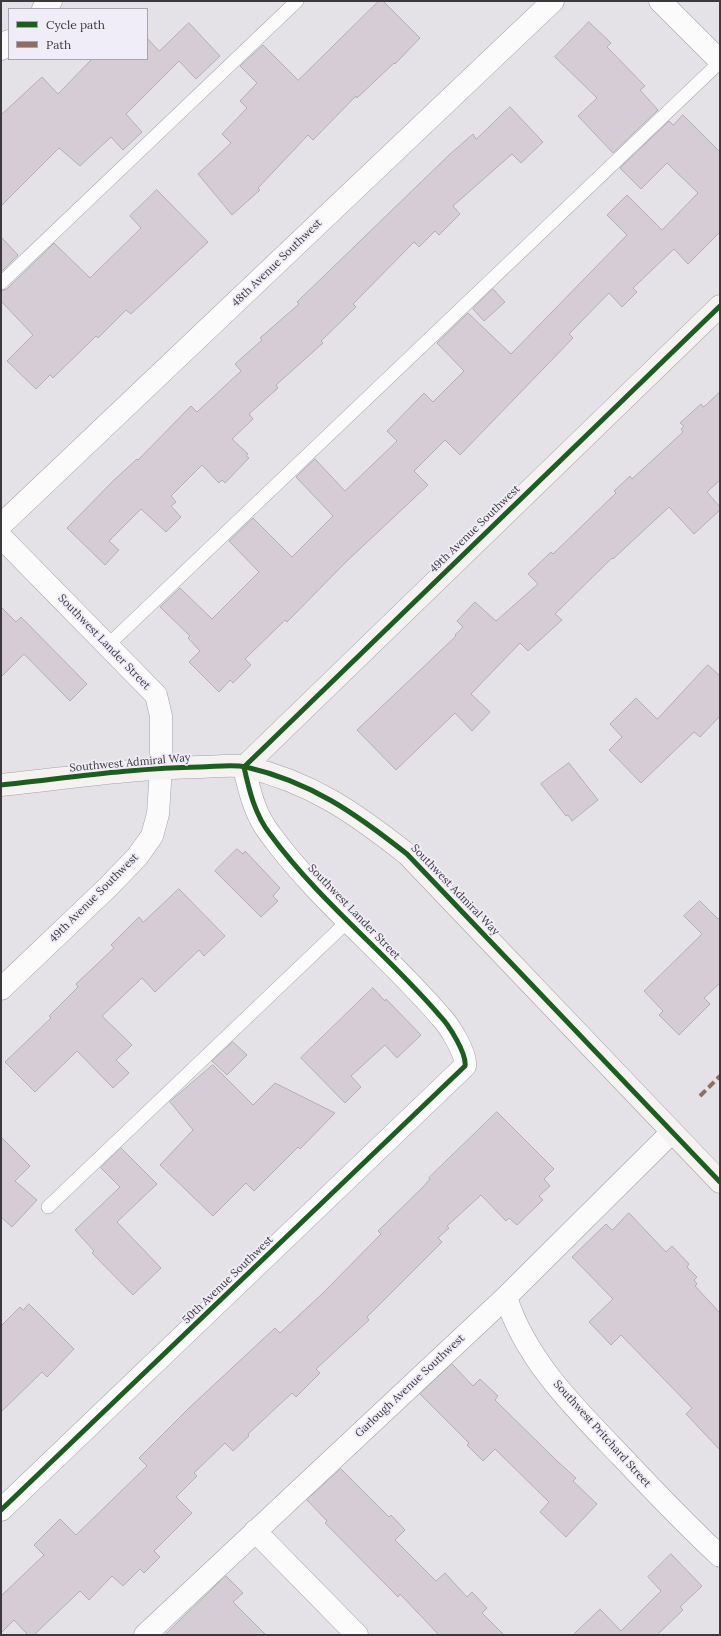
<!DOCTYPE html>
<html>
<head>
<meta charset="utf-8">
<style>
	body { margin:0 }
	#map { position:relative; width:721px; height:1636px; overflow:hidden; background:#e4e2e7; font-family:Lora,serif }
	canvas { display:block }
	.frame { position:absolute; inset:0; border:2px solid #3b393e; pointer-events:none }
	.legend { position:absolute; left:8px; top:8px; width:140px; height:52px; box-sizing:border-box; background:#f0ecf8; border:1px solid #a8a4ae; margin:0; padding:5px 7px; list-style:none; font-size:12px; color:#3b393e }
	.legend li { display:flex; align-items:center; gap:8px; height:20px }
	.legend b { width:20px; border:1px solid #a8a4ae }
</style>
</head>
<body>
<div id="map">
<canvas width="721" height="1636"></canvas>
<div class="frame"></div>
<ul class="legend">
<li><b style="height:5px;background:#1b5e20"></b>Cycle path</li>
<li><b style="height:5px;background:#8d6e63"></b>Path</li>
</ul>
</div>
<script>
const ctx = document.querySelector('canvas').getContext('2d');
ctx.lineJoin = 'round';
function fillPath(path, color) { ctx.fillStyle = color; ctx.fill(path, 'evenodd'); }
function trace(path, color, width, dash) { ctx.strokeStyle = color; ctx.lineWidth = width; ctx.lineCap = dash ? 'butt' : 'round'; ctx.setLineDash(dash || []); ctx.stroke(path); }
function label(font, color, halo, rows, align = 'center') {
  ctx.font = font + ' Lora,serif'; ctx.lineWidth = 3.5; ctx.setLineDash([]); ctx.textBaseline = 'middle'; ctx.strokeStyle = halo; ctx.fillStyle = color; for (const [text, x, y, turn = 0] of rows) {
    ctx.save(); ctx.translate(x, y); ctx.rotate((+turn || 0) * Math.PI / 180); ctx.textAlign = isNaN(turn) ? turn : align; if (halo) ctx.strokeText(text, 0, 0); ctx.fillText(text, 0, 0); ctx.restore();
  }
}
const building = new Path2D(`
	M 379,1 L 383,1 L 420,38 L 395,64 L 394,63 L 357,98 L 356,96 L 313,140 L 308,135 L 258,188 L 260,190 L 232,215 L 198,174 L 231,143 L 222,134 L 247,108 L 240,101 L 257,83 L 240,66 L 263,45 L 298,80 Z
	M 589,22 L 611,43 L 607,47 L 645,86 L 640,90 L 658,110 L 613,153 L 578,116 L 597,98 L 555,57 Z
	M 189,23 L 220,56 L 196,79 L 179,61 L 126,114 L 142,132 L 123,150 L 111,137 L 80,166 L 59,148 L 1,206 L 1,115 L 42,77 L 58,94 L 92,59 L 147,59 L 147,38 L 159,51 Z
	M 510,107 L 543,142 L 521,163 L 512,154 L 453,206 L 460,214 L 439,235 L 435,231 L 419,247 L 414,242 L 353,304 L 356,307 L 321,341 L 323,343 L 276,385 L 278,388 L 249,414 L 253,419 L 232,439 L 248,454 L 246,456 L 249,458 L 225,483 L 222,480 L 219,483 L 202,465 L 171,496 L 176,502 L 171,506 L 181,517 L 166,532 L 141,509 L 109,541 L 119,550 L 105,565 L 67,528 L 114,480 L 137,459 L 138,460 L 191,406 L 197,412 L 241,371 L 235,364 L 262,340 L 260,338 L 299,304 L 297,302 L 449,155 L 473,134 L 476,139 Z
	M 683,115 L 720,152 L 720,232 L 688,264 L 674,249 L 633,288 L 637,292 L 622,307 L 609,293 L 569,334 L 573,338 L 460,455 L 445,440 L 414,471 L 428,485 L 347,561 L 287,622 L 285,620 L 245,659 L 251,665 L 233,683 L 230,680 L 219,692 L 189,662 L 200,651 L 188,638 L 190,636 L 160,607 L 180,588 L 212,619 L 259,572 L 229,541 L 253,518 L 292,557 L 333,516 L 296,477 L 315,459 L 345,491 L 397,441 L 387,431 L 424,393 L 433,402 L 464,371 L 437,343 L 468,313 L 511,354 L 627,235 L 607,215 L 627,195 L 662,230 L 698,193 L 667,163 L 641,189 L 620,168 L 669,121 L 673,125 Z
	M 157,190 L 208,242 L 131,314 L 126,310 L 98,338 L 96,336 L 53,378 L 50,375 L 36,389 L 7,361 L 33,335 L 1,301 L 1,291 L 7,289 L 54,243 L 90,278 L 141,228 L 130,216 Z
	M 1,237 L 18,255 L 1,272 Z
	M 493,289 L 505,302 L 484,321 L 473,309 Z
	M 720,392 L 720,480 L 707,492 L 720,507 L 720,510 L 694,534 L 669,507 L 613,559 L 612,558 L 555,614 L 562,620 L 528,651 L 520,643 L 471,694 L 490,712 L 472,731 L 455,713 L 396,770 L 357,730 L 456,636 L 455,635 L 463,627 L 457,621 L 475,602 L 496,621 L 538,584 L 528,574 L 551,552 L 553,554 L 616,493 L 614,491 L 630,476 L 632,479 L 683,432 L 681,429 L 684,426 L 680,423 L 701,404 L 703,407 L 706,405 Z
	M 1,607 L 16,622 L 21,617 L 87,684 L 70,701 L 24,654 L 1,677 Z
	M 708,665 L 720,676 L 720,716 L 700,737 L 694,732 L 641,783 L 609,750 L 622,737 L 610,724 L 636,698 L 657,719 Z
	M 569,763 L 598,800 L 572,821 L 568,815 L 566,816 L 541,784 Z
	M 237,849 L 243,854 L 245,851 L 280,888 L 273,896 L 278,901 L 261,917 L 215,871 Z
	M 179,889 L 225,936 L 204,956 L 199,950 L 155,992 L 142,978 L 102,1016 L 132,1045 L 116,1060 L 129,1073 L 113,1088 L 77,1051 L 35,1092 L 5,1062 L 51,1018 L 49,1016 L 78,987 L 76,984 L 114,948 L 111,945 L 139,917 L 143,922 Z
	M 700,901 L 718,919 L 720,917 L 720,983 L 704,998 L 710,1004 L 679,1035 L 659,1015 L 663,1011 L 644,991 L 702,934 L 684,916 Z
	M 373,988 L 385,1001 L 386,999 L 421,1035 L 397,1058 L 385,1045 L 351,1076 L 361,1087 L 345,1103 L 301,1058 Z
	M 233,1042 L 247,1055 L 227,1075 L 212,1061 Z
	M 213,1065 L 253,1105 L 275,1083 L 335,1113 L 300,1149 L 298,1147 L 254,1191 L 246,1183 L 213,1216 L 160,1165 L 193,1130 L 170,1102 Z
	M 497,1112 L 554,1169 L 544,1179 L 550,1186 L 539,1196 L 543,1200 L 517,1225 L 509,1218 L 506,1221 L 481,1195 L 447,1226 L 449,1228 L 438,1238 L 442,1242 L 367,1317 L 369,1320 L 316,1369 L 320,1373 L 296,1397 L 292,1393 L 248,1434 L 249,1436 L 233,1451 L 225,1443 L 194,1473 L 197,1476 L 176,1497 L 192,1513 L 154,1551 L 160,1557 L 144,1573 L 140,1569 L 123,1586 L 112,1576 L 89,1600 L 80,1591 L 34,1635 L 28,1635 L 14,1620 L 1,1633 L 1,1596 L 44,1555 L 34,1545 L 60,1519 L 76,1535 L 147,1466 L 139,1458 L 189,1408 L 275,1328 L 280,1333 L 323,1293 L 381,1234 L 378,1231 L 423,1187 L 430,1179 L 429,1178 Z
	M 1,1137 L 30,1166 L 15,1181 L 37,1200 L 12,1227 L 1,1217 Z
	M 121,1148 L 157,1184 L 117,1222 L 161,1268 L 133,1295 L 92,1253 L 94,1251 L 75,1230 L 120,1187 L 101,1168 Z
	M 629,1213 L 666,1252 L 672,1246 L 689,1264 L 687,1267 L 697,1277 L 694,1280 L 697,1284 L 695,1286 L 720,1313 L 720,1450 L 686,1414 L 692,1408 L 621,1335 L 611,1345 L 589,1322 L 613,1299 L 572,1257 L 606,1224 L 612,1230 Z
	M 29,1304 L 74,1349 L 47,1377 L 42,1372 L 1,1412 L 1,1326 L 20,1307 L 23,1310 Z
	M 452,1364 L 473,1386 L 480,1379 L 498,1396 L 495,1400 L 557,1461 L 576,1478 L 573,1481 L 597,1504 L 566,1537 L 540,1512 L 549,1502 L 495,1449 L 483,1461 L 467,1445 L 469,1443 L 420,1394 Z
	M 341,1469 L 389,1517 L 391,1515 L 405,1530 L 395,1540 L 436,1581 L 445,1573 L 467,1597 L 472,1592 L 487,1608 L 482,1613 L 504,1635 L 439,1635 L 400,1594 L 398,1597 L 325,1523 L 327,1521 L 307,1500 Z
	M 671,1554 L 702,1586 L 680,1607 L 683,1610 L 657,1635 L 573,1635 L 600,1609 L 621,1631 L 661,1591 L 648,1577 Z
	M 226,1576 L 243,1593 L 233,1602 L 266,1635 L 165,1635 Z`);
const lane = new Path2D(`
	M 1,283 L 297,1
	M 107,646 L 720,62
	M 48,1207 L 348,921`);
const street = new Path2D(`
	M 660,1 L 720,61
	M 43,9 L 51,1
	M 1,49 L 9,41
	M 1,525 L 553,1
	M 1,537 L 156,695 L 161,716 L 161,768 L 158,814 L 152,836 L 137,857 L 108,887 L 1,989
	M 506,1297 C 526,1361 576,1409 622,1457 C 654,1491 686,1525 720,1556
	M 1,1510 L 465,1066 C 467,1054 449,1025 440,1016 C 386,953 319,901 270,834 C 255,815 249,790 244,767
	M 255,1531 L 357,1635
	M 145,1635 L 506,1297 L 672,1132`);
const secondary = new Path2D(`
	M 244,767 L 720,306
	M 1,785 C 67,778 134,768 200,767 C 214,767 232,764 246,767 C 311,782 355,813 407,854 L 720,1182`);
const quiet = new Path2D(`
	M 700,1096 L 720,1076`);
const cycleway = new Path2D(`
	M 244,767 L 720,306
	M 1,785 C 67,778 134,768 200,767 C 214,767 232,764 246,767 C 311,782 355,813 407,854 L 720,1182
	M 1,1510 L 465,1066 C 467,1054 449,1025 440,1016 C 386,953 319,901 270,834 C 255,815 249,790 244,767`);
const streetNames = [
	["48th Avenue Southwest",277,263,-44],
	["49th Avenue Southwest",475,529,-44],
	["Southwest Lander Street",104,642,46],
	["Southwest Admiral Way",130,763,-5],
	["Southwest Admiral Way",455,890,46],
	["49th Avenue Southwest",94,898,-45],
	["Southwest Lander Street",354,912,46],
	["50th Avenue Southwest",228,1280,-44],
	["Garlough Avenue Southwest",410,1386,-43],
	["Southwest Pritchard Street",602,1434,48]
];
fillPath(building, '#d6ccd6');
trace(building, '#b2afb3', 1);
trace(lane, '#a3a2a6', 14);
trace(street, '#a3a2a6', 23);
trace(secondary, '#a3a2a6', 23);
trace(lane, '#fbfbfb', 13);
trace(street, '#fbfbfb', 22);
trace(secondary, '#f6f2f2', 22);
trace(quiet, '#8d6e63', 4, [8, 4]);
trace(cycleway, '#1b5e20', 5);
label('11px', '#3b393e', '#f0ecf8', streetNames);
</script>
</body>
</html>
